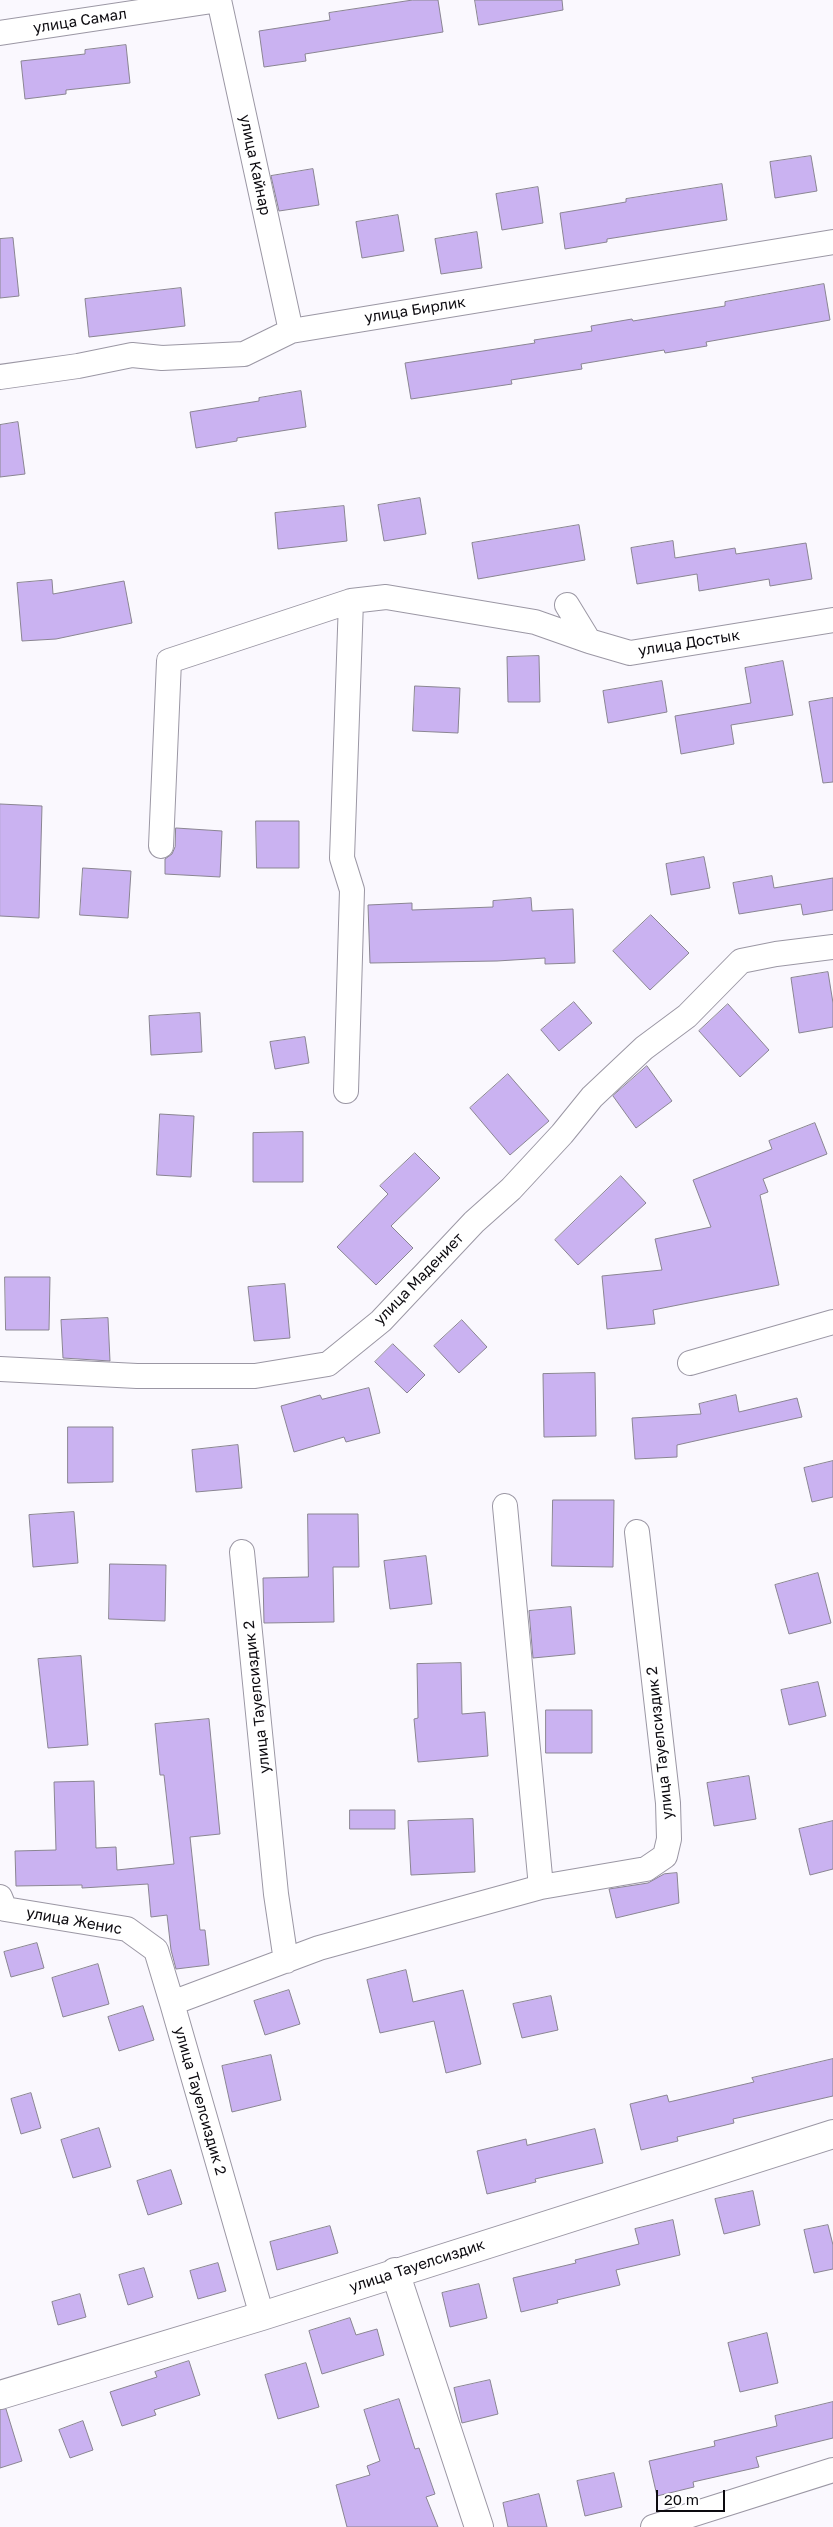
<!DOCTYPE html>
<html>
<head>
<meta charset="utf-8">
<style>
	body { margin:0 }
	#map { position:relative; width:833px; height:2527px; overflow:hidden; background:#faf8fe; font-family:"Golos Text",sans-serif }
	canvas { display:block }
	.scale { position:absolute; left:656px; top:2490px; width:69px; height:22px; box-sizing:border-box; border:2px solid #0c0a0f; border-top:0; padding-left:6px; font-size:15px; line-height:18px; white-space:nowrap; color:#0c0a0f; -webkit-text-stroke:4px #fff; paint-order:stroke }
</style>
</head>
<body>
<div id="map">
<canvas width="833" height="2527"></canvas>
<div class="scale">20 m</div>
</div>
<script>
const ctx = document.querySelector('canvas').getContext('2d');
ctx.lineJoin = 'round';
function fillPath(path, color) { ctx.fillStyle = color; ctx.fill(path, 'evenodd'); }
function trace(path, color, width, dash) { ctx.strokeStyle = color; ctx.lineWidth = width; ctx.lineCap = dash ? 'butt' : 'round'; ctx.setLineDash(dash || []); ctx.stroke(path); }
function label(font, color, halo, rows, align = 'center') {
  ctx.font = font + ' "Golos Text",sans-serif'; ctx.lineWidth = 5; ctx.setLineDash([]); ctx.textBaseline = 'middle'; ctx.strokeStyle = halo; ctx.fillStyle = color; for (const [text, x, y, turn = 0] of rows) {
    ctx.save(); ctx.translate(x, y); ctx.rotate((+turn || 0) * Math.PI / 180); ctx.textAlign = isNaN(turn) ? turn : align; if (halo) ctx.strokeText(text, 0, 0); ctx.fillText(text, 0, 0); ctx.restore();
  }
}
const building = new Path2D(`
	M 413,0 L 438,0 L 443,32 L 305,54 L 306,61 L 264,67 L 259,31 L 330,20 L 329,13 Z
	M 475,0 L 562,0 L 563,10 L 479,25 Z
	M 126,45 L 130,83 L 66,90 L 66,94 L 25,99 L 21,61 L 85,54 L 85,50 Z
	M 811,156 L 817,191 L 775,198 L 770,162 Z
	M 313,169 L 319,205 L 279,211 L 271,176 Z
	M 722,184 L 727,220 L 607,239 L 607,242 L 565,249 L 560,213 L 626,202 L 626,199 Z
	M 538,187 L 543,223 L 502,230 L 496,194 Z
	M 398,215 L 404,251 L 362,258 L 356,222 Z
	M 477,232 L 482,268 L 441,274 L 435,239 Z
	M 13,238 L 19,296 L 0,298 L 0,239 Z
	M 824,284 L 830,320 L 706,342 L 707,346 L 665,353 L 664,350 L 581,364 L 582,369 L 511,380 L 512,384 L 411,399 L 405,363 L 535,343 L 534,340 L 592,331 L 591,326 L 632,319 L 633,321 L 725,306 L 725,302 Z
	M 181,288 L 185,326 L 89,337 L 85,299 Z
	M 301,391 L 306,427 L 237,438 L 237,441 L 196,448 L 190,412 L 259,401 L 259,398 Z
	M 18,422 L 25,474 L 0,477 L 0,425 Z
	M 420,498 L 426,534 L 384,541 L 378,505 Z
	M 344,506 L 347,541 L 278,549 L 275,513 Z
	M 579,525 L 585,560 L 478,579 L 472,543 Z
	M 673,541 L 675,558 L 735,548 L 736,554 L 806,543 L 812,579 L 770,586 L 769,579 L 699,591 L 697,574 L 637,584 L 631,548 Z
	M 52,580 L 53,594 L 124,581 L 132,623 L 56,639 L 22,641 L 17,583 Z
	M 539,656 L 540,702 L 508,702 L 507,657 Z
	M 783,661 L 793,715 L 731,725 L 734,744 L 681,754 L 675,716 L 751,703 L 745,668 Z
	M 662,681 L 667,712 L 608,723 L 603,691 Z
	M 415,686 L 460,688 L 458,733 L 413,731 Z
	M 833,698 L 833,782 L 823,783 L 809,702 Z
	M 0,804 L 42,806 L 39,918 L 0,916 Z
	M 256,821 L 299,821 L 299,868 L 257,868 Z
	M 176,828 L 222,831 L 220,877 L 165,874 L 165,859 L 172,854 L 175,847 Z
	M 704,857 L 710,888 L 671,895 L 666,864 Z
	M 83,868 L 131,871 L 128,918 L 80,915 Z
	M 772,876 L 774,888 L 833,878 L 833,910 L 803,915 L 801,904 L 739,914 L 733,883 Z
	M 531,898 L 532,911 L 573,909 L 575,963 L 545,964 L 545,958 L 497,961 L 370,963 L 368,905 L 412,903 L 412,910 L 493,907 L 493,901 Z
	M 651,915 L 689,953 L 650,990 L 613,951 Z
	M 828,972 L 833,1003 L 833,1027 L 799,1033 L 791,978 Z
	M 574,1002 L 592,1023 L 559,1051 L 541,1030 Z
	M 728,1004 L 769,1050 L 740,1077 L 699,1031 Z
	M 200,1013 L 202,1052 L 151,1055 L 149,1016 Z
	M 305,1037 L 309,1063 L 275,1069 L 270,1042 Z
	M 647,1066 L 672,1101 L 636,1128 L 613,1096 Z
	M 508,1074 L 549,1121 L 510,1155 L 470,1108 Z
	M 160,1114 L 194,1116 L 191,1177 L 157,1175 Z
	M 815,1123 L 827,1154 L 763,1179 L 768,1192 L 760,1195 L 779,1285 L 653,1310 L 655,1324 L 607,1329 L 602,1276 L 662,1270 L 655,1239 L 711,1227 L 693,1180 L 772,1149 L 769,1141 Z
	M 303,1132 L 303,1182 L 253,1182 L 253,1133 Z
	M 415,1153 L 440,1178 L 391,1226 L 413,1248 L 376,1285 L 337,1247 L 388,1194 L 380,1186 Z
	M 621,1176 L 646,1203 L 578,1265 L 555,1240 Z
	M 5,1277 L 50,1277 L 49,1330 L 6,1330 Z
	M 285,1284 L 290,1338 L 254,1341 L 248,1287 Z
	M 108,1318 L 110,1361 L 63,1358 L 61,1320 Z
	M 462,1320 L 487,1347 L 459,1373 L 434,1346 Z
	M 393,1344 L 425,1375 L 407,1393 L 375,1362 Z
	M 595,1373 L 596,1436 L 544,1437 L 543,1374 Z
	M 369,1388 L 380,1433 L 346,1442 L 344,1437 L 294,1452 L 281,1406 L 320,1395 L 322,1399 Z
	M 736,1395 L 739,1412 L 797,1398 L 802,1417 L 677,1445 L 677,1457 L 635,1459 L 632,1418 L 701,1414 L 699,1404 Z
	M 68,1427 L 113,1427 L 113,1482 L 68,1483 Z
	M 238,1445 L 242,1488 L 196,1492 L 192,1450 Z
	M 833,1461 L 833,1497 L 812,1502 L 804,1468 Z
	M 553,1500 L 614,1500 L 613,1567 L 552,1566 Z
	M 74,1512 L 78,1563 L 33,1567 L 29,1515 Z
	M 308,1514 L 358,1514 L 359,1567 L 333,1567 L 334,1622 L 264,1623 L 263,1578 L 308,1577 Z
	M 426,1556 L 432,1604 L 390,1609 L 384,1561 Z
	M 110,1564 L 166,1565 L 165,1621 L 109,1619 Z
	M 818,1573 L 831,1623 L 789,1634 L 775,1585 Z
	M 571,1607 L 575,1654 L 533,1658 L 529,1611 Z
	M 81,1656 L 88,1745 L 48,1748 L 38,1659 Z
	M 461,1663 L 462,1714 L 485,1712 L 488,1756 L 418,1762 L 414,1719 L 418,1718 L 417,1664 Z
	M 818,1682 L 826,1716 L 789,1725 L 781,1690 Z
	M 546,1710 L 592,1710 L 592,1753 L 546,1753 Z
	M 209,1719 L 220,1834 L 190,1837 L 200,1930 L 205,1930 L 209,1965 L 176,1969 L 171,1950 L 167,1915 L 151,1917 L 148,1884 L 82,1888 L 82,1885 L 16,1886 L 15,1851 L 56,1850 L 54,1782 L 94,1781 L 96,1848 L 116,1847 L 117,1870 L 174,1864 L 164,1775 L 160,1775 L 155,1724 Z
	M 749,1776 L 756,1819 L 714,1826 L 707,1783 Z
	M 350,1810 L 395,1810 L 395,1829 L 350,1829 Z
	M 473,1819 L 475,1872 L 411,1875 L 408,1821 Z
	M 833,1821 L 833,1869 L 810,1875 L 799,1829 Z
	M 677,1873 L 679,1903 L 616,1918 L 609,1889 L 648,1883 L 664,1874 Z
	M 37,1943 L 44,1968 L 11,1977 L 4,1952 Z
	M 98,1964 L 109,2004 L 63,2017 L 52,1978 Z
	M 406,1970 L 413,2002 L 463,1990 L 481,2064 L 446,2073 L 434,2021 L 380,2033 L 367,1980 Z
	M 289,1990 L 300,2024 L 265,2035 L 254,2001 Z
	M 551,1996 L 558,2030 L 522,2038 L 513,2004 Z
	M 143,2006 L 154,2040 L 119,2051 L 108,2017 Z
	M 271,2055 L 281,2100 L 232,2112 L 222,2066 Z
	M 833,2059 L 833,2096 L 733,2119 L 734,2123 L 677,2137 L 678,2141 L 641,2150 L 630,2104 L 667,2095 L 669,2102 L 754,2082 L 752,2078 Z
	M 31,2093 L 41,2128 L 21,2134 L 11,2099 Z
	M 99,2128 L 111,2167 L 73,2178 L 61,2140 Z
	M 595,2129 L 603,2163 L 535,2179 L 536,2182 L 487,2194 L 477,2151 L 526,2139 L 527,2145 Z
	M 171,2170 L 182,2204 L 148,2215 L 137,2181 Z
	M 753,2191 L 760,2225 L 724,2234 L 715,2199 Z
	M 673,2220 L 680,2255 L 616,2270 L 620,2285 L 557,2300 L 558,2303 L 521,2312 L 513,2278 L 576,2263 L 575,2260 L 639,2244 L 635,2229 Z
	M 828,2225 L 833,2245 L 833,2269 L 814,2273 L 804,2230 Z
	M 330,2226 L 338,2253 L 277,2270 L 270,2242 Z
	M 218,2263 L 226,2291 L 198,2299 L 190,2271 Z
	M 144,2268 L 153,2297 L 128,2305 L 119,2275 Z
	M 479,2284 L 487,2318 L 450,2327 L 442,2293 Z
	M 80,2294 L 86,2317 L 58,2325 L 52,2302 Z
	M 350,2318 L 356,2335 L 377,2329 L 384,2355 L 322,2374 L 309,2331 Z
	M 767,2333 L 778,2383 L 740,2392 L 728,2343 Z
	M 189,2361 L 200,2395 L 154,2410 L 156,2415 L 122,2426 L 110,2392 L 157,2377 L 155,2372 Z
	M 306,2363 L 319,2407 L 278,2419 L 265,2375 Z
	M 490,2380 L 498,2414 L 462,2423 L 454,2388 Z
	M 399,2399 L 415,2449 L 419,2448 L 435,2494 L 426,2497 L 438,2527 L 347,2527 L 336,2485 L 370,2475 L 367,2466 L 380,2461 L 364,2410 Z
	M 833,2402 L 833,2438 L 756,2457 L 759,2467 L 693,2482 L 694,2487 L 657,2496 L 649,2461 L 715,2446 L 714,2441 L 777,2426 L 775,2416 Z
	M 6,2409 L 22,2461 L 0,2468 L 0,2410 Z
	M 83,2421 L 93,2450 L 70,2458 L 59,2430 Z
	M 614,2473 L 622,2507 L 585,2516 L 577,2481 Z
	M 539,2494 L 547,2527 L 508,2527 L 503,2503 Z`);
const minor = new Path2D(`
	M 0,33 L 219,0 L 291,331
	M 0,377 L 78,366 L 132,355 L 162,358 L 244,354 L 291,331 L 833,242
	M 567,605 L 589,641 L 630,653 L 833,620
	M 161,846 L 169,661 L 351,601
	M 346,1091 L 352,890 L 342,858 L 351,601 L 386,597 L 535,622 L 589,641
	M 690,1363 L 833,1322
	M 0,1369 L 137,1376 L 255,1376 L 328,1364 L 381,1321 L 474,1222 L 511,1189 L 562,1134 L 592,1097 L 644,1048 L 687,1016 L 741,961 L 776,954 L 833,947
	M 505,1506 L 541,1887
	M 242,1552 L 276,1894 L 286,1961
	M 0,1897 L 5,1909 L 127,1929 L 156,1950 L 172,2003
	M 262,2316 L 172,2003 L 319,1948 L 541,1887 L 646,1869 L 665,1856 L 669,1839 L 668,1803 L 637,1532
	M 653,2527 L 833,2470`);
const tertiary = new Path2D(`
	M 395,2272 L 479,2527
	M 0,2395 L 262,2316 L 833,2134`);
const streetNames = [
	["улица Самал",80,21,-9],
	["улица Кайнар",255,165,78],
	["улица Бирлик",415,310,-9],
	["улица Достык",689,643,-9],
	["улица Мадениет",419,1279,-46],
	["улица Тауелсиздик 2",257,1697,-96],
	["улица Тауелсиздик 2",660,1743,-96],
	["улица Женис",74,1921,10],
	["улица Тауелсиздик 2",200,2101,74],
	["улица Тауелсиздик",417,2266,-18]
];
fillPath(building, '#cab2f1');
trace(building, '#8a8592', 1);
trace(minor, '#9b97a4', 26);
trace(tertiary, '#9b97a4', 30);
trace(minor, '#fff', 24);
trace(tertiary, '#fff', 28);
label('15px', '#0c0a0f', '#fff', streetNames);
</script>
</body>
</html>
